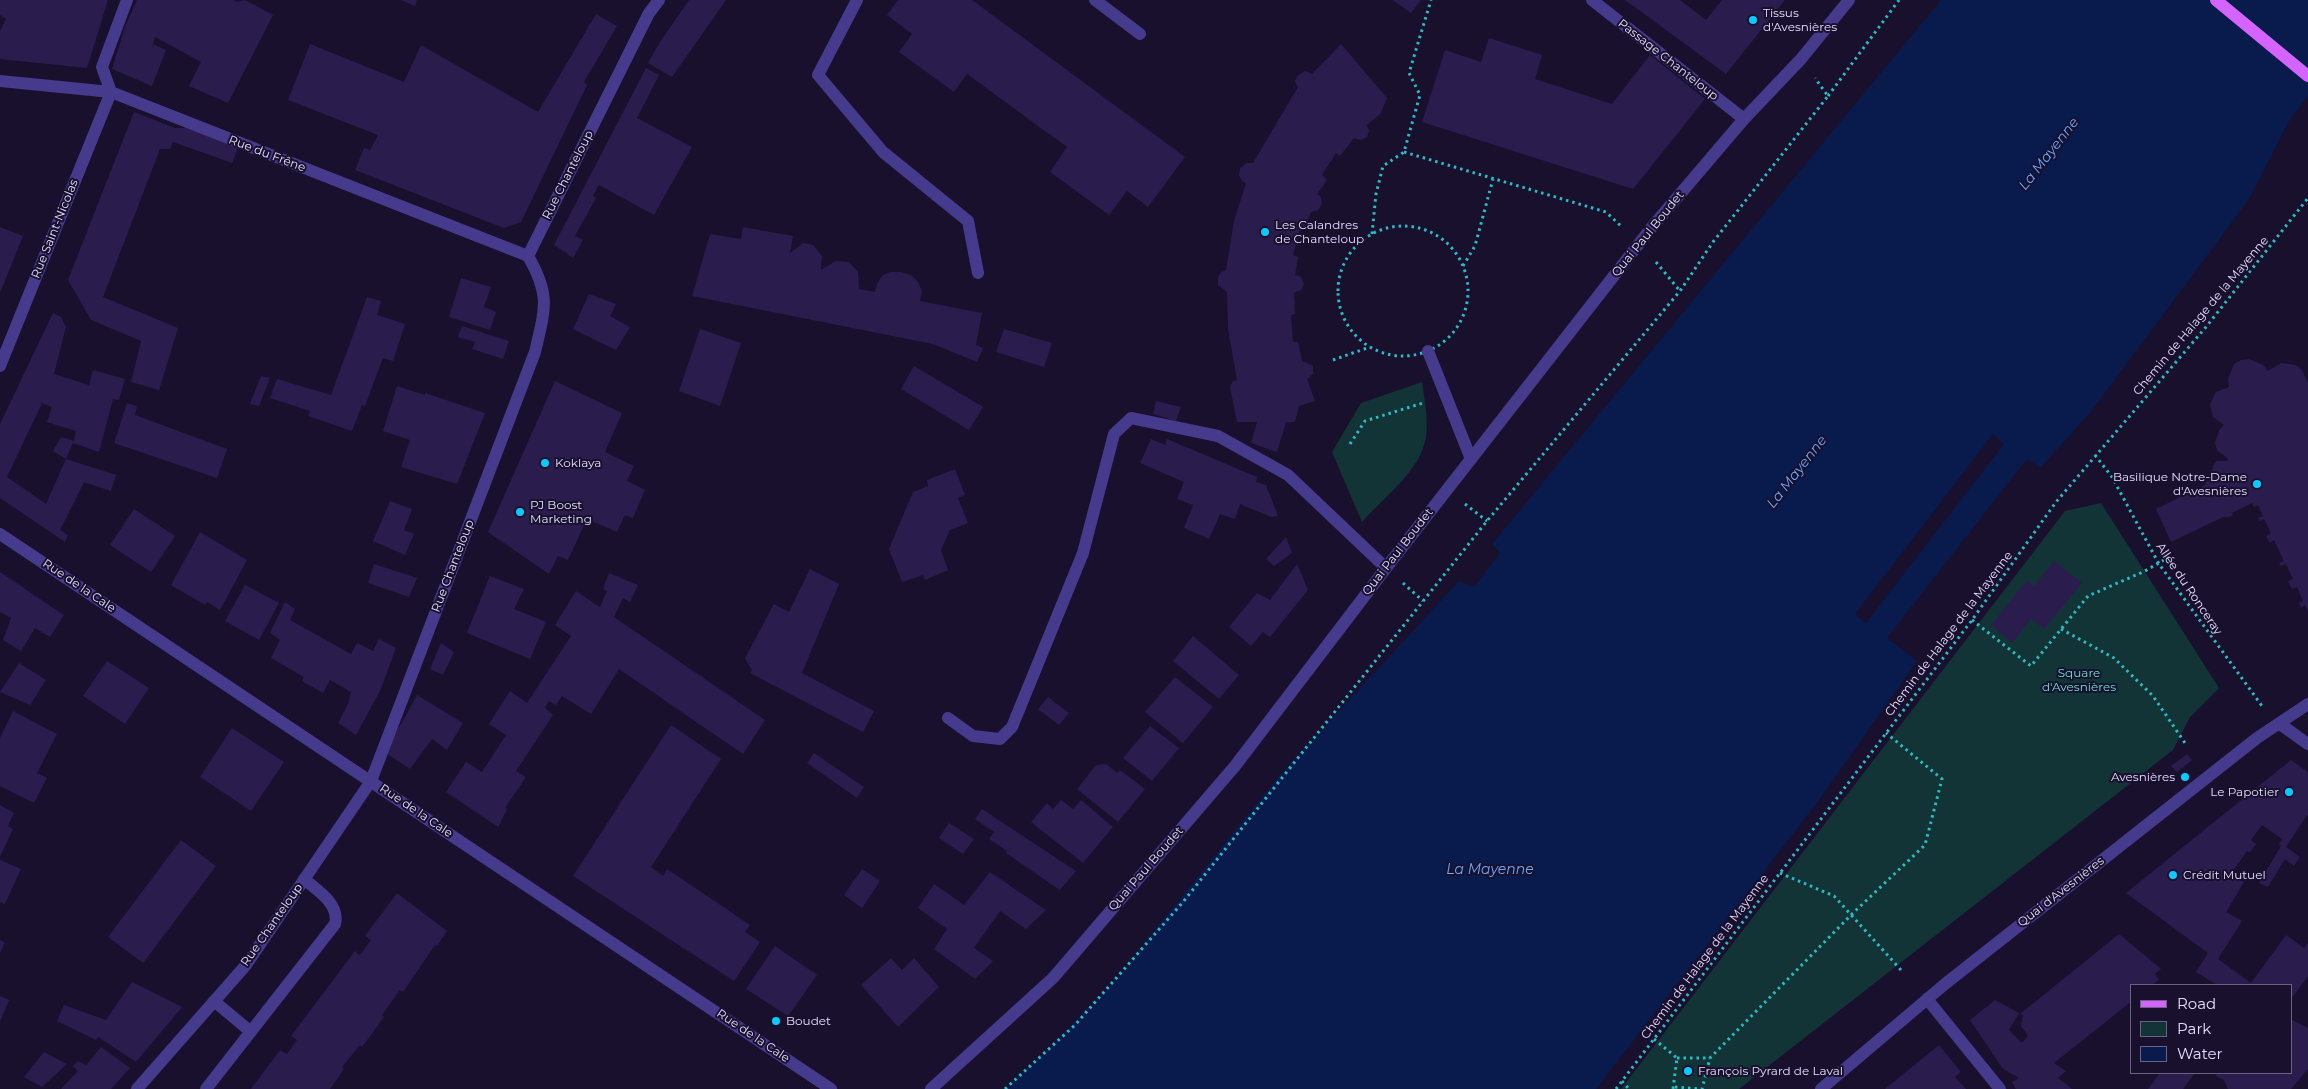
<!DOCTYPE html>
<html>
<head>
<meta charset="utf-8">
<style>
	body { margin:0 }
	#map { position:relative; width:2308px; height:1089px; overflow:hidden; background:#18102d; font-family:Montserrat,sans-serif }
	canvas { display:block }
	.legend { position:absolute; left:2130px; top:984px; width:162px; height:90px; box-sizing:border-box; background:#18102d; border:1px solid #6a6281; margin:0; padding:6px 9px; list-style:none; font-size:15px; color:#e4dcff }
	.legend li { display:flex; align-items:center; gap:10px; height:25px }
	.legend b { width:25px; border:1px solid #6a6281 }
</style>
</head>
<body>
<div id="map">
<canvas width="2308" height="1089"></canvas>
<ul class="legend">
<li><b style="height:6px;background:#d563ff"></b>Road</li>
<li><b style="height:14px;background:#133437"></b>Park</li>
<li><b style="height:14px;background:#091b4d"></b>Water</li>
</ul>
</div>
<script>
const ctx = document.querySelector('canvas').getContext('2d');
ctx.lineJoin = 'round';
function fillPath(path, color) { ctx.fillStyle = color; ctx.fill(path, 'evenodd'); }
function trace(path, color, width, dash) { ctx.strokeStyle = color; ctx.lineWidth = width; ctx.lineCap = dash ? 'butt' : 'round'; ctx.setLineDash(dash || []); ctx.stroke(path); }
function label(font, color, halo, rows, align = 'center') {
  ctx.font = font + ' Montserrat,sans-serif'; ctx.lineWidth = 4; ctx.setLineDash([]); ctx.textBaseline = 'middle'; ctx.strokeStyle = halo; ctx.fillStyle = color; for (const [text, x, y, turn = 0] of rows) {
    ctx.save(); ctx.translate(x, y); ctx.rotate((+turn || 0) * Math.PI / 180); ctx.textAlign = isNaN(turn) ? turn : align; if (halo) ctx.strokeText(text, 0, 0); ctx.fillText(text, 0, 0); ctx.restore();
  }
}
const green = new Path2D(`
	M 1422,382 C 1425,403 1431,431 1422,451 C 1412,476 1380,502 1362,522 L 1332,452 L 1361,403 Z
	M 2101,503 L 2219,688 L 2190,717 L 2173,750 L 1739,1089 L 1621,1089 L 2065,511 Z`);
const water = new Path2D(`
	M 1941,0 L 2308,0 L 2308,96 L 2289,121 L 2249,199 L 2090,413 L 2040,468 L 2027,459 L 1887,638 L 1917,661 L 1819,800 L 1596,1089 L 1004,1089 L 1058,1039 L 1113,982 L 1280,775 L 1459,581 L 1474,587 L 1500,553 L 1492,544 ZM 1993,434 L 2004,444 L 1866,623 L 1855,614 Z`);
const building = new Path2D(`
	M 0,0 L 108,0 L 87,68 L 0,59 L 0,31 L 6,19 L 0,15 Z
	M 137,0 L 233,0 L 238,2 L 245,0 L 273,15 L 228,103 L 189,86 L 201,62 L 155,37 L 153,44 L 166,50 L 152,86 L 112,69 L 125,27 Z
	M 401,0 L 417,0 L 415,6 Z
	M 689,0 L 726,0 L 672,77 L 648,63 L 660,42 Z
	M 898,0 L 972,0 L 1185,157 L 1148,207 L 1127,191 L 1109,215 L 1050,172 L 1067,147 L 967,74 L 954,92 L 899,52 L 912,34 L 887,15 Z
	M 1393,0 L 1421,0 L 1411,13 Z
	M 1625,0 L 1680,0 L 1706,20 L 1722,0 L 1785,0 L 1726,74 Z
	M 596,14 L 617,26 L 584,82 L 587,85 L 521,222 L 504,228 L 355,170 L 364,148 L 370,150 L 378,135 L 288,100 L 310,44 L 404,82 L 421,45 L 538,112 Z
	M 1489,38 L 1542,55 L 1535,79 L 1612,104 L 1650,55 L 1705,99 L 1633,189 L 1422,122 L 1445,50 L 1481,62 Z
	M 1341,44 L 1387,98 L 1381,113 L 1367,125 L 1369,131 L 1367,137 L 1361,140 L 1354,138 L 1340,156 L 1336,153 L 1322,175 L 1327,180 L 1317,194 L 1321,197 L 1322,204 L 1318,210 L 1311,212 L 1304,229 L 1300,229 L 1293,255 L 1298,257 L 1295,275 L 1301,277 L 1304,284 L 1301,290 L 1294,293 L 1295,314 L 1291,315 L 1293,342 L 1298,342 L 1302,361 L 1313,366 L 1313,374 L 1307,379 L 1315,401 L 1299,406 L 1295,422 L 1286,422 L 1277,452 L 1251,443 L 1257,422 L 1237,422 L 1230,387 L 1233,381 L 1237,380 L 1228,329 L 1227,292 L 1218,285 L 1218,278 L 1220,273 L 1226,270 L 1234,221 L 1246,183 L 1242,181 L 1239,175 L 1240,168 L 1247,163 L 1253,163 L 1298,87 L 1295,81 L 1297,76 L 1305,71 L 1312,74 Z
	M 646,68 L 659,75 L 637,118 L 692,147 L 654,215 L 599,185 L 593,196 L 596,198 L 575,236 L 583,240 L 573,258 L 554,245 Z
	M 134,112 L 175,128 L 186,128 L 239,145 L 232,163 L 173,142 L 170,149 L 160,149 L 103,297 L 178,328 L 159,390 L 131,382 L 141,341 L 91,320 L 68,280 Z
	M 0,227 L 23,236 L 0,293 Z
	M 743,227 L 793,236 L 790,253 L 803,243 L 813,245 L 822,256 L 821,270 L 836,261 L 849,262 L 858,272 L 859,289 L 875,292 L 877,284 L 882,276 L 890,272 L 901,272 L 911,275 L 918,282 L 922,291 L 920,301 L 982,313 L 976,345 L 983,348 L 977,362 L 933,344 L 692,296 L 710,234 L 741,239 Z
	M 461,278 L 491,287 L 484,307 L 496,312 L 490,330 L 449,317 Z
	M 589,294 L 616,304 L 610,316 L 630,327 L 616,350 L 573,329 Z
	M 367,297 L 381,301 L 377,315 L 405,324 L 393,361 L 383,358 L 365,406 L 362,405 L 352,431 L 308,416 L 310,411 L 270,398 L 277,379 L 331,395 Z
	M 53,313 L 61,317 L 66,327 L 54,374 L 89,385 L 93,370 L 125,379 L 119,400 L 113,399 L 99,452 L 73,443 L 66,459 L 116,475 L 111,491 L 84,482 L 60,530 L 68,535 L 65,542 L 0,498 L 0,424 ZM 42,403 L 52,407 L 47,422 L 76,431 L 74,441 L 61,437 L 53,451 L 66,459 L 46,504 L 7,477 Z
	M 462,326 L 509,341 L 503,359 L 472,349 L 475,342 L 458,337 Z
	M 700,329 L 741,343 L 720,406 L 679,391 Z
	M 1004,329 L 1052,343 L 1044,367 L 996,352 Z
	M 2249,359 L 2263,365 L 2268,371 L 2281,363 L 2296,365 L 2302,370 L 2308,383 L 2308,611 L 2305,605 L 2301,608 L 2299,603 L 2303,601 L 2297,587 L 2292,589 L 2288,581 L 2293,579 L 2286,564 L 2281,566 L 2279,563 L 2284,561 L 2274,540 L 2270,543 L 2266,536 L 2271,533 L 2264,519 L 2260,521 L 2258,518 L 2263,516 L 2258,505 L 2254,507 L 2252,503 L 2232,513 L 2233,515 L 2229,517 L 2223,517 L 2171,542 L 2156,509 L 2205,485 L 2206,482 L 2214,478 L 2211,473 L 2214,464 L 2217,461 L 2227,461 L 2228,459 L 2217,450 L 2215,443 L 2219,430 L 2224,425 L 2213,417 L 2210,404 L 2216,392 L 2229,387 L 2228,379 L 2234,364 L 2241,360 Z
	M 914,366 L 983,407 L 969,430 L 901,389 Z
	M 261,376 L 270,378 L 259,406 L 250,404 Z
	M 555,381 L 622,413 L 605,452 L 634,466 L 627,481 L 645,490 L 633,518 L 625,515 L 617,532 L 587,519 L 568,560 L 558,556 L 549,574 L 488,532 Z
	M 397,386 L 425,395 L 425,393 L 485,413 L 457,484 L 401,467 L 410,440 L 383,431 Z
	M 1156,401 L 1181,407 L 1176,421 L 1153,414 Z
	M 127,403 L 137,406 L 135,415 L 227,449 L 217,478 L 114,443 Z
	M 1151,439 L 1165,445 L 1167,439 L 1257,477 L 1256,482 L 1266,485 L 1278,516 L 1271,517 L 1240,504 L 1235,519 L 1220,514 L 1209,539 L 1184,528 L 1193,505 L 1177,499 L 1184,482 L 1140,463 Z
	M 955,469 L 965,495 L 958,498 L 968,523 L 950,530 L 941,550 L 948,570 L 925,580 L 923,575 L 902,582 L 889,549 L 913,492 L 928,486 L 927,480 Z
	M 390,501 L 412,509 L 404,530 L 414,534 L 405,555 L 373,541 Z
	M 134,509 L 175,536 L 151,572 L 110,545 Z
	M 200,532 L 247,560 L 220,610 L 207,602 L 205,605 L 171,585 Z
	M 1286,537 L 1292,553 L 1274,566 L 1266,559 Z
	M 2054,561 L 2082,583 L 2044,629 L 2031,619 L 2012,643 L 1991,625 L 2027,580 L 2034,586 Z
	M 374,564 L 417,578 L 409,597 L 368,583 Z
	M 1297,564 L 1308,590 L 1270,637 L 1263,632 L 1251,646 L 1229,627 L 1257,593 L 1270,600 Z
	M 810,569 L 839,584 L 802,673 L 874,711 L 863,732 L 750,673 L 752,670 L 745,658 L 774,604 L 789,612 Z
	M 0,572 L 64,615 L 50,637 L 35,628 L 21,651 L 3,640 L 11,618 L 0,612 Z
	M 609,573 L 638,585 L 630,602 L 623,598 L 614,617 L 765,720 L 743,754 L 619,669 L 591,714 L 562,696 L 556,705 L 549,701 L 545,708 L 553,715 L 516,771 L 526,777 L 505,808 L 507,809 L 498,827 L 446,792 L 466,762 L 482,772 L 506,735 L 489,724 L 510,691 L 527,703 L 571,636 L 555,625 L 576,591 L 600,607 L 607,591 L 603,589 Z
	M 490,576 L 524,589 L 514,609 L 546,622 L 530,659 L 467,633 Z
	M 245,585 L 279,603 L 259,640 L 225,621 Z
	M 285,602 L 295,609 L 290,620 L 351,654 L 357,643 L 373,651 L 379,639 L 396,648 L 381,689 L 356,735 L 338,723 L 348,704 L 351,692 L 330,680 L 323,693 L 302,681 L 304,677 L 271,658 L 280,640 L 270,633 Z
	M 1193,636 L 1239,675 L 1219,699 L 1173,661 Z
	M 441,643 L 454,652 L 443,675 L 430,669 Z
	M 107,661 L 149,688 L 125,724 L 83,696 Z
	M 19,663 L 46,680 L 30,705 L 0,692 Z
	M 1175,677 L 1213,707 L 1183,743 L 1145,712 Z
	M 417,695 L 463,723 L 447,750 L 432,739 L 410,769 L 383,751 L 404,719 Z
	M 1048,697 L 1069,713 L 1059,725 L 1038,709 Z
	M 13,711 L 57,734 L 37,773 L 47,778 L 34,803 L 0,786 L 0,738 Z
	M 671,725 L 721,759 L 651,867 L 663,876 L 667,869 L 750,925 L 745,932 L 760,942 L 734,981 L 573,876 Z
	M 1150,726 L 1179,748 L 1152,781 L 1123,758 Z
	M 232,728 L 284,762 L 251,811 L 200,777 Z
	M 814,753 L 864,787 L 857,798 L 807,763 Z
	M 2187,754 L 2192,760 L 2177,772 L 2171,766 Z
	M 2291,760 L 2308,772 L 2308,816 L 2307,815 L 2286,847 L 2300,857 L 2294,866 L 2285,859 L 2268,887 L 2259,883 L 2281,846 L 2279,844 L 2282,839 L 2262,825 L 2251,840 L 2256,844 L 2250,852 L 2247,851 L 2230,875 L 2244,882 L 2226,912 L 2242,921 L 2218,959 L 2251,983 L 2286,935 L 2304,948 L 2308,943 L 2308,976 L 2292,998 L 2292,985 L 2217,985 L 2196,972 L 2208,953 L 2126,893 Z
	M 1106,764 L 1117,773 L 1120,770 L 1145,789 L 1118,822 L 1077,789 L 1096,765 Z
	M 1061,800 L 1073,809 L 1081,800 L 1113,827 L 1083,863 L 1031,822 L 1047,803 L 1053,809 Z
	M 0,805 L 14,813 L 8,826 L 13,829 L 0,857 Z
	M 982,809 L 1076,871 L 1060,890 L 1006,853 L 1007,851 L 989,839 L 994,832 L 975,819 Z
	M 949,823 L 974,839 L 963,854 L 939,838 Z
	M 181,840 L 216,866 L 143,963 L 108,937 Z
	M 0,860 L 21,869 L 5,904 L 0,902 Z
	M 862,869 L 880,881 L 862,908 L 844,895 Z
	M 990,872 L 1046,910 L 1026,929 L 1000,911 L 974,948 L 993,961 L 975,979 L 934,949 L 947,929 L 918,908 L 934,884 L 964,905 Z
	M 397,893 L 447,931 L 437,946 L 435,945 L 403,992 L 400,990 L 382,1015 L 384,1017 L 362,1047 L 360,1045 L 342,1067 L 344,1069 L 330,1089 L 251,1089 L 280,1050 L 287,1054 L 297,1040 L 291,1036 L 355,951 L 360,955 L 371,940 L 365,936 Z
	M 2119,934 L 2161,969 L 2155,974 L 2159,980 L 2152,985 L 2132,985 L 2132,1001 L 2054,1063 L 2066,1071 L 2058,1078 L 2072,1089 L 2016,1089 L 2012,1082 L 2019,1078 L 2003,1069 L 1970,1020 L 1995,1000 L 2019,1013 L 2009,1030 L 2022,1043 L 2028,1036 L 2021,1026 L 2023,1015 L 2020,1014 Z
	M 0,940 L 5,943 L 0,953 Z
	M 775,946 L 817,975 L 788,1016 L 746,989 Z
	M 891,958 L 902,970 L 914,958 L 939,987 L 898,1027 L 861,985 Z
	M 132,982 L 182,1007 L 136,1062 L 98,1037 L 96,1040 L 57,1021 L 64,1005 L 106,1020 Z
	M 0,996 L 9,1000 L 0,1022 Z
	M 2292,1020 L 2308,1028 L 2308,1069 L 2291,1089 L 2228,1089 L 2224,1080 L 2216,1076 L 2217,1073 L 2292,1073 Z
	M 1939,1045 L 1961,1072 L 1955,1077 L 1966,1089 L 1885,1089 Z
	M 101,1047 L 130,1068 L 111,1089 L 61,1089 L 78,1071 L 73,1066 L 78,1061 L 86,1065 Z
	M 44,1052 L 67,1064 L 42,1087 L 24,1077 Z
	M 2160,1073 L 2195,1073 L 2183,1089 L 2148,1089 Z`);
const path = new Path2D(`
	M 1828,96 L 1899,0
	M 1404,152 L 1606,212 L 1622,227
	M1338 291a65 65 0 1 1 130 0a65 65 0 1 1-130 0Z
	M 1372,234 L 1376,194 L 1383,166 L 1404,152 L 1420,95 L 1409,73 L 1431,0
	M 1656,262 L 1680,291
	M 1463,266 L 1475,246 L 1493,179
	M 1333,360 L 1370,347
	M 1350,444 L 1365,421 L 1423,403
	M 2095,455 L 2112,477 L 2159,564 L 2262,706
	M 1465,504 L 1487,521
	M 1403,583 L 1423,601
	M 1972,620 L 2031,666 L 2088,596 L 2145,571 L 2169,557
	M 2061,629 L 2114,658 L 2153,696 L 2185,743
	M 1780,873 L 1834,896 L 1901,970
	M 1654,1039 L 1677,1058 L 1673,1089
	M 1677,1058 L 1710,1058
	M 1622,1081 L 1629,1089
	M 1675,1087 L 1702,1089 L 1710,1058 L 1852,914 L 1925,845 L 1942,779 L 1886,733
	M 1005,1089 L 1075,1025 L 1183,902 L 1487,521 L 1680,291 L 1713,242 L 1828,96 L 1815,78
	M 1616,1089 L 1972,620 L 2056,502 L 2206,327 L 2308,198`);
const service = new Path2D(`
	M 1592,0 L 1744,119
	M 1428,351 L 1471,459
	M 948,718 L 973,736 L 1000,739 L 1012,727 L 1083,553 L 1114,434 L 1131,418 L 1218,436 L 1288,475 L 1386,568`);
const minor = new Path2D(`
	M 857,0 L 818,75 L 883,152 L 968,221 L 978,273
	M 1095,0 L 1140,34
	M 0,81 L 111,92 L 528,256
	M 0,366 L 111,92 L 102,67 L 127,0
	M 0,534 L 831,1089
	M 1927,999 L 2000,1089
	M 214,1001 L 251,1032
	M 137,1089 L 246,965 L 371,781 L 535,352 C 545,309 551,296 528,256 L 649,13 L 659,0
	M 206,1089 L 335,924 C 340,904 318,891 304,879`);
const tertiary = new Path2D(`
	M 2280,724 L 2308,744
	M 931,1089 L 1053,978 L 1235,766 L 1386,568 L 1652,227 L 1744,119 L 1801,59 L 1849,0
	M 1821,1089 L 1945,984 L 2257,738 L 2308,704`);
const primary = new Path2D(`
	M 2216,0 L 2308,76`);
const markers = [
	[1753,20,5,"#08ccff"],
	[1265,232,5,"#08ccff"],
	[545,463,5,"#08ccff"],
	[2257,484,5,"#08ccff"],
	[520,512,5,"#08ccff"],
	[2185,777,5,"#08ccff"],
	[2289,792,5,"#08ccff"],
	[2173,875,5,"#08ccff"],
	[776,1021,5,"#08ccff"],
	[1688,1071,5,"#08ccff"]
];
const poiNames = [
	["Tissus",1763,13],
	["d'Avesnières",1763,27],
	["Les Calandres",1275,225],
	["de Chanteloup",1275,239],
	["Koklaya",555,463],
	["Basilique Notre-Dame",2247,477,"right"],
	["d'Avesnières",2247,491,"right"],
	["PJ Boost",530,505],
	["Marketing",530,519],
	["Avesnières",2175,777,"right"],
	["Le Papotier",2279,792,"right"],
	["Crédit Mutuel",2183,875],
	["Boudet",786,1021],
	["François Pyrard de Laval",1698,1071]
];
const streetNames = [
	["Passage Chanteloup",1668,60,38],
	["Rue du Frêne",267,154,21],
	["Rue Chanteloup",568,175,-63],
	["Rue Saint-Nicolas",55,229,-68],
	["Quai Paul Boudet",1648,234,-51],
	["Chemin de Halage de la Mayenne",2201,316,-50],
	["Quai Paul Boudet",1398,552,-52],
	["Rue Chanteloup",453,566,-69],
	["Rue de la Cale",79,586,34],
	["Allée du Ronceray",2189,589,56],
	["Chemin de Halage de la Mayenne",1949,634,-53],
	["Rue de la Cale",416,811,34],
	["Quai Paul Boudet",1146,869,-49],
	["Quai d'Avesnières",2061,892,-38],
	["Rue Chanteloup",272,925,-55],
	["Chemin de Halage de la Mayenne",1705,957,-53],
	["Rue de la Cale",753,1036,34]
];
const parkNames = [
	["Square",2079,673],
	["d'Avesnières",2079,687]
];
const waterNames = [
	["La Mayenne",2049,154,-52],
	["La Mayenne",1797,472,-52],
	["La Mayenne",1490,870]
];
fillPath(green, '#133437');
fillPath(water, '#091b4d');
fillPath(building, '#2b1c4e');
trace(path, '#2cbcc3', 3, [2.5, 4]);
trace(service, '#463a8d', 12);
trace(minor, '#463a8d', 12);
trace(tertiary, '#463a8d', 12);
trace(primary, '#d563ff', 12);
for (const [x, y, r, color] of markers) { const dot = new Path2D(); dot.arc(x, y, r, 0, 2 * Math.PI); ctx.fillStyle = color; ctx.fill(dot); trace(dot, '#18102d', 2); }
label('12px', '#e4dcff', '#18102d', poiNames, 'left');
label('12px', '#e4dcff', '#18102d', streetNames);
label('12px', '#62e5d2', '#18102d', parkNames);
label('italic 14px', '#6aaaff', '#18102d', waterNames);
</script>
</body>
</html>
